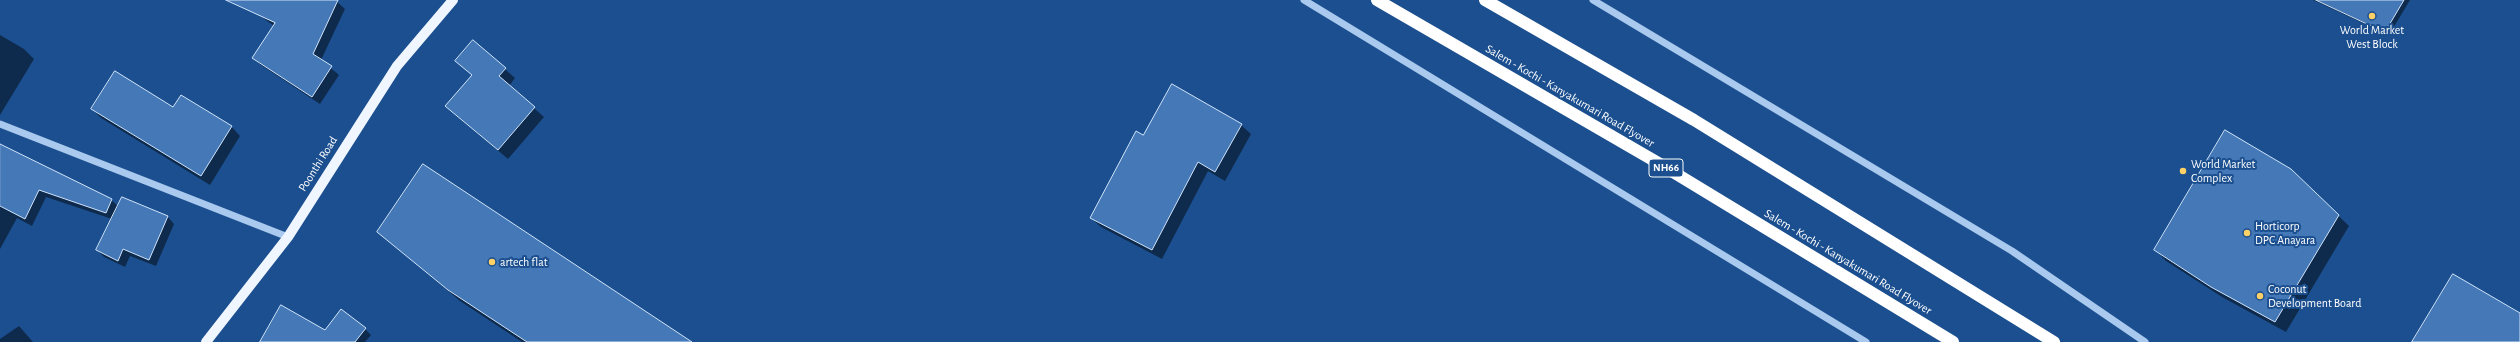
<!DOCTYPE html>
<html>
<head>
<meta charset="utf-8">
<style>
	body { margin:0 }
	canvas { display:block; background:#1b4f8f }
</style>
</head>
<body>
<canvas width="2520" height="342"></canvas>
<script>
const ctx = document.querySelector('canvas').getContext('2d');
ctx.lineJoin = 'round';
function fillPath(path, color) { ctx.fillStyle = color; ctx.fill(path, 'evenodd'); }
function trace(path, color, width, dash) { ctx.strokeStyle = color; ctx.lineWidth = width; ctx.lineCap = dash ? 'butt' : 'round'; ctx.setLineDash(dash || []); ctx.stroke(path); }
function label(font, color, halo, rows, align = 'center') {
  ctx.font = font + ' "Alegreya Sans",sans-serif'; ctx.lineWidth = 4; ctx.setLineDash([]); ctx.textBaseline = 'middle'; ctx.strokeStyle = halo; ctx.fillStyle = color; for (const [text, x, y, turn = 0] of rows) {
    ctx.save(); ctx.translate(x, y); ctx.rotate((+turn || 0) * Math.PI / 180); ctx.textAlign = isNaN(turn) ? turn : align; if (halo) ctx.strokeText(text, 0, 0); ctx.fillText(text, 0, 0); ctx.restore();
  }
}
const shadow = new Path2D(`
	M 265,0 L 335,0 L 345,9 L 321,60 L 339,75 L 320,104 L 261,65 L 253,58 L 274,26 L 258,14 Z
	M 2313,0 L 2410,0 L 2389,35 Z
	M 0,35 L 24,49 L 34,59 L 0,115 Z
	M 473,41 L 515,78 L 509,86 L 544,117 L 508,159 L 456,115 L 473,76 Z
	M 92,109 L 173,109 L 231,126 L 240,136 L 210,185 L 101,118 Z
	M 1241,125 L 1251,134 L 1225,181 L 1208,171 L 1162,259 L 1101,227 L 1091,218 L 1143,136 Z
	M 0,154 L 111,200 L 118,206 L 168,217 L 174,224 L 156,266 L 130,256 L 125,267 L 104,257 L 97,250 L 112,219 L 46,197 L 32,226 L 17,218 L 0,249 Z
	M 2291,170 L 2349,226 L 2286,332 L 2222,297 L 2166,261 L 2156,250 Z
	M 379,232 L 687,342 L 522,342 L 460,301 Z
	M 19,326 L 33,342 L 0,342 L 0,339 Z
	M 365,329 L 371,335 L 365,342 L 261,342 Z`);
const building = new Path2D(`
	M 226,0 L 338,0 L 313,54 L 332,66 L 312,97 L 252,58 L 275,23 Z
	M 2316,0 L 2404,0 L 2385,32 Z
	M 473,40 L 506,68 L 499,76 L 535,107 L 498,150 L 445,106 L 472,75 L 455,61 Z
	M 115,71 L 173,107 L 181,95 L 232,126 L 201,176 L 91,109 Z
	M 1172,84 L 1242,124 L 1215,172 L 1198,162 L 1152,250 L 1090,218 L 1136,131 L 1143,135 Z
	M 2225,130 L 2291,169 L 2339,215 L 2275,322 L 2211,287 L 2154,250 Z
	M 0,144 L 112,199 L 106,213 L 39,190 L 25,219 L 0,206 Z
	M 423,164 L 692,342 L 527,342 L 448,290 L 377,232 Z
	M 122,197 L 168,216 L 149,260 L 123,249 L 118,261 L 96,250 Z
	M 2453,274 L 2520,313 L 2520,342 L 2412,342 Z
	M 281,305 L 325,330 L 341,309 L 366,328 L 355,342 L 260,342 Z`);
const minor = new Path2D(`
	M 1304,0 L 1866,342
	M 1593,0 L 2012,251 L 2145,342
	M 0,124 L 288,237`);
const major = new Path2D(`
	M 206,342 L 288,237 L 397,66 L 453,0`);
const highway = new Path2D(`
	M 1377,0 L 1660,164 L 1953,342
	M 1485,0 L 1694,120 L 2054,342`);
const markers = [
	[2372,16,4,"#ffd166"],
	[2183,171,4,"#ffd166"],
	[2247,233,4,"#ffd166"],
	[492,262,4,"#ffd166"],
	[2260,296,4,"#ffd166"]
];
const shields = [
	[1666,168,34]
];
const shieldNames = [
	["NH66",1666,168]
];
const poiNames = [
	["World Market",2372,30,"center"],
	["West Block",2372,44,"center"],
	["World Market",2191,164],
	["Complex",2191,178],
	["Horticorp",2255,226],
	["DPC Anayara",2255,240],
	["artech flat",500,262],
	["Coconut",2268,289],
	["Development Board",2268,303]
];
const streetNames = [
	["Salem - Kochi - Kanyakumari Road Flyover",1570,96,30],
	["Poonthi Road",318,164,-58],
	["Salem - Kochi - Kanyakumari Road Flyover",1848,262,31]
];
fillPath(shadow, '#0007');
fillPath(building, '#4478b7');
trace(building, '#cfe3fa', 1);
trace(minor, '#a9c9ee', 7);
trace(major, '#f0f6ff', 10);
trace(highway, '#fff', 12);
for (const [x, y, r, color] of markers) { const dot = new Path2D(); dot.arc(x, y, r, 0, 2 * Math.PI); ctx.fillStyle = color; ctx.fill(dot); trace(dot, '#1b4f8f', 1.5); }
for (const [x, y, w] of shields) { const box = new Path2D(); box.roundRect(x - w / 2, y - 9, w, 18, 3); ctx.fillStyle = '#1b4f8f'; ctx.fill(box); trace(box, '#fff', 1); }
label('bold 11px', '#fff', null, shieldNames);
label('12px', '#fff', '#1b4f8f', poiNames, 'left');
label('12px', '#fff', '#1b4f8f', streetNames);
</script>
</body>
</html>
